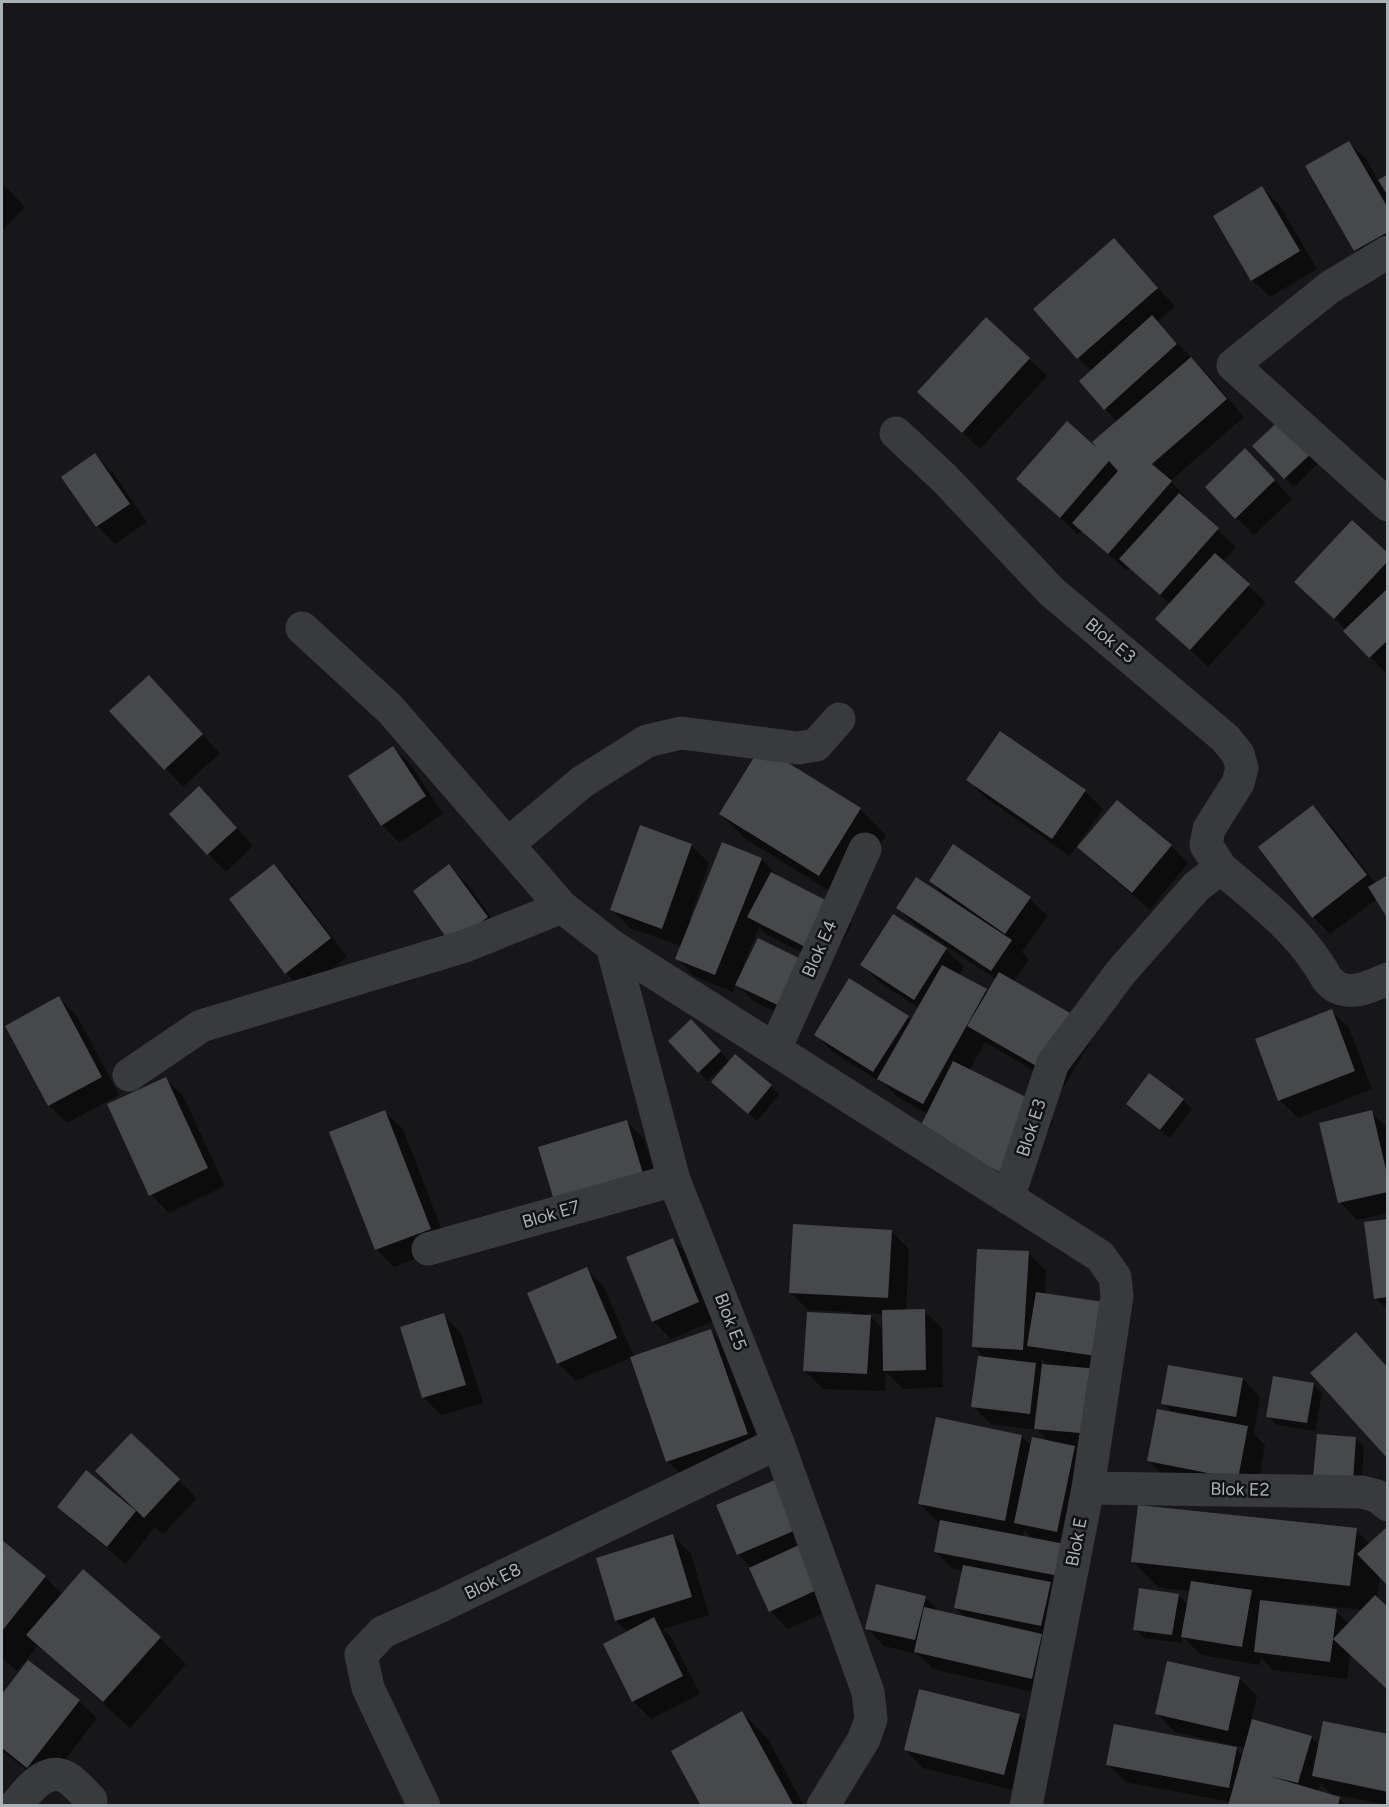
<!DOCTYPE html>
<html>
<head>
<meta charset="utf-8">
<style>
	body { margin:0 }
	#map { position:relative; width:1389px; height:1807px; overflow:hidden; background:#171719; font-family:Figtree,sans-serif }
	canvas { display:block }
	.frame { position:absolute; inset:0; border:3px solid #aab1b7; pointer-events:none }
</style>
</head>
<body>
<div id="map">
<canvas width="1389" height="1807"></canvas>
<div class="frame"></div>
</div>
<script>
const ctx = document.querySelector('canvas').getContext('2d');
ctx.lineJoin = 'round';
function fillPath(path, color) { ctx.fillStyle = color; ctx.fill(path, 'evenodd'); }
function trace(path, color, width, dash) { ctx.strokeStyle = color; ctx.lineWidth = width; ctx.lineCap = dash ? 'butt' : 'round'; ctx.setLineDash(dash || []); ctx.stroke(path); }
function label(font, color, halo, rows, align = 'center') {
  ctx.font = font + ' Figtree,sans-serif'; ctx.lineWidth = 5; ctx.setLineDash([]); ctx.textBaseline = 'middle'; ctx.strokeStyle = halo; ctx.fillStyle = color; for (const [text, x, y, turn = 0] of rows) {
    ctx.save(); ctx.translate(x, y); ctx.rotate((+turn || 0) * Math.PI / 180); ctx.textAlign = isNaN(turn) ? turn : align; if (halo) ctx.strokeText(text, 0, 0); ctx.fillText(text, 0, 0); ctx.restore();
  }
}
const shadow = new Path2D(`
	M 1349,143 L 1367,160 L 1378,181 L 1388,175 L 1388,260 L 1373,268 L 1355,250 Z
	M 2,183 L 25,207 L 2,231 Z
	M 1262,188 L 1280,206 L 1317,269 L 1270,297 L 1252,280 Z
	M 1114,240 L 1175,306 L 1157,322 L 1209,376 L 1244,417 L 1170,481 L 1189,500 L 1187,502 L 1236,547 L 1223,561 L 1266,603 L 1208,667 L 1175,636 L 1170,604 L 1130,567 L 1127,571 L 1082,530 L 1078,534 L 1036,496 L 1118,422 L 1105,409 L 1092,371 L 1078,358 Z
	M 1029,359 L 1047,376 L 980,449 L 919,392 Z
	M 1254,446 L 1325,457 L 1294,487 Z
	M 95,455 L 113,473 L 147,522 L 115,544 L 97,526 L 63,477 Z
	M 1263,468 L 1292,499 L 1254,535 L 1236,518 Z
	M 1388,555 L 1388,675 L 1345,631 L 1346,630 L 1314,599 Z
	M 166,695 L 220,753 L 183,787 L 111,711 Z
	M 393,748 L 411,765 L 443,814 L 399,843 L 382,825 Z
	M 968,780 L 1085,791 L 1103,809 L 1077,845 L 1079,847 L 1171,846 L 1188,863 L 1150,910 L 1097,865 L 1077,845 L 1070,856 L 986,798 Z
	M 217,806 L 253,846 L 226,872 L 208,854 Z
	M 1313,807 L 1331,825 L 1376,884 L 1377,899 L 1330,934 L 1313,917 Z
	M 860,809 L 886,835 L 846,901 L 747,840 L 720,814 Z
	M 691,845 L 709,863 L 689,920 L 692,921 L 761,859 L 779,877 L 834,906 L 852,924 L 829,966 L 767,935 L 759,927 L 742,969 L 802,1025 L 755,1002 L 736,984 L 733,992 L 694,976 L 677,958 L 681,946 L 630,928 L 612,910 Z
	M 274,866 L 292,884 L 347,957 L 304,991 L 286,973 Z
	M 449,866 L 467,884 L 505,936 L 415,891 Z
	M 930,880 L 1030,899 L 1048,916 L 1022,952 L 1029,959 L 1013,982 L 1094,1036 L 1063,1088 L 985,1042 L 969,1071 L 1035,1103 L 1053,1121 L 1018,1189 L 937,1148 L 928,1114 L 897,1097 L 886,1085 L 834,1053 L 816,1035 L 908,1017 L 912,1021 L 919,1008 L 879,982 L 862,965 L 893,916 L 946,950 L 964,967 L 959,976 L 988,993 L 996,979 L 916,926 L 898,908 L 947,899 Z
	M 59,998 L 77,1016 L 119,1095 L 67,1123 L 49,1105 Z
	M 1332,1011 L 1349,1028 L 1372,1089 L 1298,1118 L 1280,1100 Z
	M 691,1021 L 729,1061 L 707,1081 L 670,1041 Z
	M 165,1079 L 183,1096 L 225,1186 L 169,1213 L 151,1195 Z
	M 771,1086 L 779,1095 L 757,1121 L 722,1091 Z
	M 1183,1100 L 1192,1109 L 1170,1138 L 1128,1104 Z
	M 385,1112 L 403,1129 L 448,1246 L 394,1267 L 376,1249 Z
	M 1371,1112 L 1388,1128 L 1388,1213 L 1357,1220 L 1340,1202 Z
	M 627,1122 L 644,1139 L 661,1195 L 574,1221 Z
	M 1388,1221 L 1388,1310 L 1375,1298 Z
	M 891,1231 L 909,1249 L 906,1311 L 924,1311 L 942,1328 L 943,1387 L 903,1389 L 886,1372 L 885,1391 L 823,1389 L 805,1371 L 852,1315 L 852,1312 L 808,1310 L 790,1292 ZM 867,1313 L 884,1314 L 884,1330 Z
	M 673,1240 L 691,1257 L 716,1320 L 671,1339 L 653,1321 Z
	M 1028,1253 L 1046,1271 L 1045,1295 L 1110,1305 L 1109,1451 L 1074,1448 L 1092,1466 L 1050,1696 L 933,1669 L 918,1654 L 884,1646 L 867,1628 L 925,1597 L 941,1613 L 966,1618 L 955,1608 L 963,1571 L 953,1569 L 935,1551 L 942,1522 L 938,1522 L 920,1504 L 1021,1436 L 1032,1447 L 1050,1443 L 1038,1430 L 991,1424 L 973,1407 L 985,1358 L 974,1347 ZM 1041,1358 L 1049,1366 L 1041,1365 ZM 1024,1530 L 1033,1539 L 1023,1537 Z
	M 586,1269 L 604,1287 L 634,1357 L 711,1330 L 737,1357 L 773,1460 L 694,1487 L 667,1461 L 632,1357 L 576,1381 L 558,1363 Z
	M 443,1315 L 461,1333 L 483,1403 L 441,1415 L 423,1397 Z
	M 1243,1379 L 1260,1397 L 1254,1434 L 1265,1445 L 1256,1496 L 1166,1478 L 1148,1460 L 1173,1413 L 1163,1403 Z
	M 1313,1384 L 1322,1393 L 1315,1431 L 1277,1425 L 1268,1416 Z
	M 131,1435 L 197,1498 L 163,1534 L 155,1527 L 126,1564 L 77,1524 L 59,1506 L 133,1510 L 134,1508 Z
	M 1318,1436 L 1355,1438 L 1364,1447 L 1361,1489 Z
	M 782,1479 L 838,1606 L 788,1629 L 770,1611 L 752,1569 L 738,1554 Z
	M 1356,1530 L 1370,1544 L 1380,1576 L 1377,1600 L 1350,1654 L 1347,1679 L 1273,1670 L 1261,1658 L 1260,1665 L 1201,1655 L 1182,1636 L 1181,1643 L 1144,1638 L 1135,1629 L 1178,1595 L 1188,1605 L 1190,1591 L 1159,1588 L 1133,1561 ZM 1300,1603 L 1363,1610 L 1349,1624 L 1336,1611 L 1300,1606 Z
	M 673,1536 L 691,1554 L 709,1615 L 663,1629 L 671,1637 L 700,1694 L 651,1719 L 633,1701 L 628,1632 L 616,1621 L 598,1559 Z
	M 2,1542 L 45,1577 L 63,1595 L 160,1638 L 186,1664 L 130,1728 L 38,1645 L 17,1671 L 2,1658 Z
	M 28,1662 L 79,1701 L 97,1718 L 46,1785 L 2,1751 L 2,1697 Z
	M 1239,1678 L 1257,1696 L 1251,1721 L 1311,1737 L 1320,1746 L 1388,1736 L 1388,1805 L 1336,1795 L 1347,1806 L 1230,1806 L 1231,1802 L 1126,1782 L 1108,1764 L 1231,1747 L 1232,1745 L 1175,1732 L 1157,1714 ZM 1232,1745 L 1246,1748 L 1243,1756 ZM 1321,1783 L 1334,1797 L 1318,1792 Z
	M 742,1713 L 768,1739 L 804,1806 L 703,1806 Z
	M 1019,1715 L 1037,1733 L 1022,1792 L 923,1768 L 905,1750 Z`);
const building = new Path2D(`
	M 1349,141 L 1388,208 L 1388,232 L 1354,251 L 1305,166 Z
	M 1388,174 L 1388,196 L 1378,180 Z
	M 1262,186 L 1300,251 L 1251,281 L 1213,216 Z
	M 1114,238 L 1158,288 L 1077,359 L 1033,309 Z
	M 1152,315 L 1177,344 L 1104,410 L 1079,381 Z
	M 986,317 L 1030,358 L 962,433 L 917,392 Z
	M 1191,357 L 1227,399 L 1152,464 L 1172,481 L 1108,554 L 1072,523 L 1118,471 L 1109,461 L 1060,518 L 1016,479 L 1067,421 L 1097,448 L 1092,442 Z
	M 1286,414 L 1317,448 L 1284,479 L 1252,446 Z
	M 1245,448 L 1275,480 L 1235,519 L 1205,487 Z
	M 95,453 L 130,504 L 96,527 L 61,477 Z
	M 1179,493 L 1219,528 L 1160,595 L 1119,559 Z
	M 1352,520 L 1388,553 L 1388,561 L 1334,619 L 1294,582 Z
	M 1215,553 L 1250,584 L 1190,650 L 1155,619 Z
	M 1388,588 L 1388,640 L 1369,658 L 1343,631 Z
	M 149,675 L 203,734 L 164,770 L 109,711 Z
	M 1000,731 L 1086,790 L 1052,839 L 966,780 Z
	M 393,746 L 426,796 L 381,826 L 348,776 Z
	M 761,746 L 861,808 L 819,876 L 719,814 Z
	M 199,786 L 237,828 L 207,855 L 169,814 Z
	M 1117,800 L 1172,845 L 1132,893 L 1077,847 Z
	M 1313,805 L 1367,875 L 1312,918 L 1258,847 Z
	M 640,825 L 692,844 L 662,929 L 610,910 Z
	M 722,842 L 762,858 L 715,975 L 675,959 Z
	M 953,844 L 1031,897 L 1005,934 L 929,881 Z
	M 274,864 L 331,938 L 285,974 L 229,899 Z
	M 449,864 L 488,917 L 451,944 L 413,891 Z
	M 771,872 L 835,905 L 811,950 L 747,917 Z
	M 1388,875 L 1388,919 L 1368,887 Z
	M 916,877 L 1012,940 L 991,971 L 896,908 Z
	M 893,914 L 947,948 L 914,1000 L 860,965 Z
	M 758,938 L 807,962 L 784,1008 L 735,985 Z
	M 942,965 L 987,989 L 923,1104 L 877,1079 Z
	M 999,972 L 1077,1017 L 1045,1071 L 967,1026 Z
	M 849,978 L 909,1016 L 873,1072 L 814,1035 Z
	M 59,996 L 102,1077 L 48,1106 L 5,1026 Z
	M 1332,1009 L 1355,1071 L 1278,1101 L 1255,1039 Z
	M 691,1019 L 721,1051 L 698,1073 L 668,1041 Z
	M 735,1054 L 772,1085 L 748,1114 L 711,1082 Z
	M 953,1061 L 1036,1102 L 1000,1172 L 918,1131 Z
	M 1149,1073 L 1184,1099 L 1160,1130 L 1126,1104 Z
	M 166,1077 L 208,1168 L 149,1196 L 107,1104 Z
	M 385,1110 L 431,1229 L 375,1250 L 329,1132 Z
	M 1372,1110 L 1388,1178 L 1388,1192 L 1338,1203 L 1319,1123 Z
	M 627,1120 L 644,1177 L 555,1204 L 538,1147 Z
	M 1388,1219 L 1388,1297 L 1374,1299 L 1364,1222 Z
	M 793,1224 L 892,1230 L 888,1298 L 789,1293 Z
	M 673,1238 L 699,1302 L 652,1322 L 626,1257 Z
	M 977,1249 L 1029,1251 L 1023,1350 L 972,1347 Z
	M 587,1267 L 617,1338 L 557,1364 L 527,1293 Z
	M 1036,1292 L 1111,1303 L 1103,1357 L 1027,1346 Z
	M 925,1309 L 926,1370 L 883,1371 L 882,1310 Z
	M 807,1312 L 871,1315 L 867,1374 L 803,1371 Z
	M 444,1313 L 466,1385 L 422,1398 L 400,1327 Z
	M 711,1329 L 748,1434 L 666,1462 L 630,1357 Z
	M 1356,1332 L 1388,1368 L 1388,1459 L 1310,1373 Z
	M 978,1356 L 1036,1363 L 1030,1414 L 971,1407 Z
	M 1042,1364 L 1099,1369 L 1092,1434 L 1034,1429 Z
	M 1168,1365 L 1243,1378 L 1236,1417 L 1161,1404 Z
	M 1273,1376 L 1314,1383 L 1307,1423 L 1266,1417 Z
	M 1157,1409 L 1248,1426 L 1238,1479 L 1147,1461 Z
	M 936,1417 L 1022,1435 L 1005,1521 L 918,1504 Z
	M 131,1433 L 180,1479 L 144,1518 L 95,1471 Z
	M 1317,1434 L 1356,1437 L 1353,1481 L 1313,1477 Z
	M 1032,1437 L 1075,1446 L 1057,1532 L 1014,1523 Z
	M 86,1470 L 136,1511 L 107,1547 L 57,1507 Z
	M 782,1477 L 803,1527 L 737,1555 L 716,1505 Z
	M 1138,1505 L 1357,1528 L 1350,1586 L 1131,1562 Z
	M 940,1520 L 1065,1544 L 1059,1576 L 934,1552 Z
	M 1386,1528 L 1388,1530 L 1388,1586 L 1357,1554 Z
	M 673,1534 L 692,1597 L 615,1621 L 596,1558 Z
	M 2,1540 L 46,1576 L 2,1631 Z
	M 801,1544 L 821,1588 L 769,1612 L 749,1568 Z
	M 963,1565 L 1051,1582 L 1041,1626 L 954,1608 Z
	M 83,1569 L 161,1637 L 103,1702 L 26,1635 Z
	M 1191,1581 L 1252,1590 L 1242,1647 L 1181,1637 Z
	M 876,1584 L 926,1596 L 915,1640 L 865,1629 Z
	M 1139,1588 L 1179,1594 L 1172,1635 L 1133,1630 Z
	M 1375,1595 L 1388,1607 L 1388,1690 L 1333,1639 Z
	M 1260,1600 L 1337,1609 L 1330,1662 L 1254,1652 Z
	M 924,1607 L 1042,1634 L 1032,1679 L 914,1652 Z
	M 654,1617 L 683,1676 L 632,1702 L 603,1644 Z
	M 28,1660 L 80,1700 L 27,1768 L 2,1748 L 2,1694 Z
	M 1167,1661 L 1240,1677 L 1228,1731 L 1155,1714 Z
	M 919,1689 L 1020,1714 L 1004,1775 L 904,1750 Z
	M 742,1711 L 794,1806 L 701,1806 L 671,1751 Z
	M 1252,1719 L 1312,1736 L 1298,1783 L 1269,1776 L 1340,1797 L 1338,1806 L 1228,1806 Z
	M 1323,1721 L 1388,1734 L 1388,1792 L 1312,1776 Z
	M 1114,1724 L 1237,1747 L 1229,1788 L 1106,1765 Z`);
const minor = new Path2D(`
	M 1388,252 L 1330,287 L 1233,365 L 1388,505
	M 896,433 L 945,479 L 1052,592 L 1225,738 L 1238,754 L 1242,768 L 1238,783 L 1209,829 L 1206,845 L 1221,868 L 1197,886 L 1121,972 L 1053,1063 L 1008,1198
	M 302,628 L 390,709 L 562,907 L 612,946 L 1100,1256 L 1115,1277 L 1117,1296 L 1088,1488 L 1026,1806
	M 508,844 L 582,782 L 647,741 L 681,733 L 798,748 L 816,745 L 839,719
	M 1221,868 C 1254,897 1291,924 1316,961 C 1324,971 1326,983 1339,988 C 1355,995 1373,985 1388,979
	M 612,946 L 674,1180 L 778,1443 L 868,1692 L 871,1719 L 864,1739 L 823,1806
	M 775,1049 L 865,849
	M 129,1075 L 201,1026 L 465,946 L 562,907
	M 428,1249 L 674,1180
	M 1088,1488 L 1362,1492 L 1377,1496 L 1388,1505
	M 15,1806 C 27,1792 45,1766 66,1777 C 75,1782 84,1793 91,1800
	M 424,1806 L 368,1688 L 361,1655 L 383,1632 L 441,1606 L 778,1443`);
const streetNames = [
	["Blok E3",1110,641,40],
	["Blok E4",820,949,-66],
	["Blok E3",1032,1128,-72],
	["Blok E7",551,1215,-16],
	["Blok E5",730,1322,69],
	["Blok E2",1240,1490,1],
	["Blok E",1077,1542,-79],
	["Blok E8",493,1582,-26]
];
fillPath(shadow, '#0007');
fillPath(building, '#46484b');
trace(minor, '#383a3d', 33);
label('18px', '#aab1b7', '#121214', streetNames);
</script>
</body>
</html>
